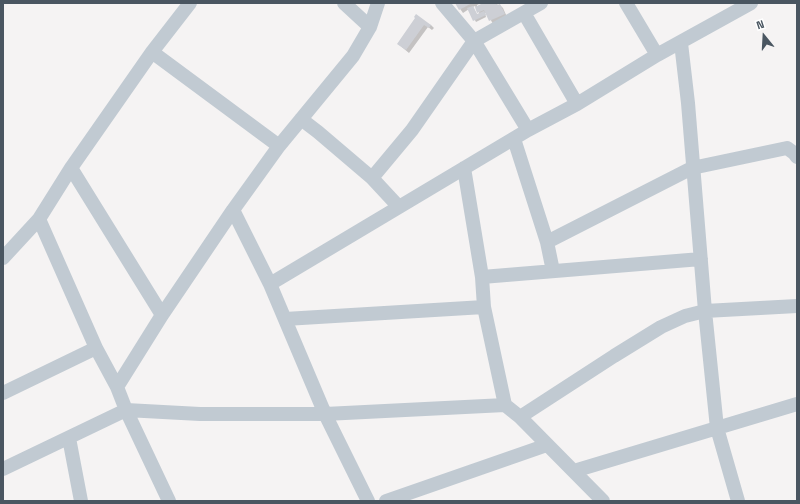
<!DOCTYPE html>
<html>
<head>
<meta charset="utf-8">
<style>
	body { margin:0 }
	#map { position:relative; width:800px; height:504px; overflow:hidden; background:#f5f3f3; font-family:"Space Grotesk",sans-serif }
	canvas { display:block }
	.frame { position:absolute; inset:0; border:4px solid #4a5661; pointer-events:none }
	.north { position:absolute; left:744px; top:16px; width:40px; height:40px; -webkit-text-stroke:3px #fff; paint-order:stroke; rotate:342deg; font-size:11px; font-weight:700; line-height:16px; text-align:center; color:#4a5661 }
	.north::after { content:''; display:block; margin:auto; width:14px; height:18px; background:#4a5661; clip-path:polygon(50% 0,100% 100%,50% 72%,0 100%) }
</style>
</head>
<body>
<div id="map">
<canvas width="800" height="504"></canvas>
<div class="frame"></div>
<div class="north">N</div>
</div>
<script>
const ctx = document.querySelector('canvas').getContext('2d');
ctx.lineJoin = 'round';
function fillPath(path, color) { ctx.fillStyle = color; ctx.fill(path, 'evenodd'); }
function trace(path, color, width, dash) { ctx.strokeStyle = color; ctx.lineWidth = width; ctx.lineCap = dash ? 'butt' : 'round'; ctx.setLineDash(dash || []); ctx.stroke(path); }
const shadow = new Path2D(`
	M 456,3 L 481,3 L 477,5 L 477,7 L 485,3 L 497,3 L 498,6 L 500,5 L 503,8 L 507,17 L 493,24 L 487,13 L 485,13 L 486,17 L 476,22 L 469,9 L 463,13 ZM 475,6 L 480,14 L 477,15 L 473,7 Z
	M 417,19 L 431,25 L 434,28 L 432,30 L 428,27 L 409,53 L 398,44 Z`);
const building = new Path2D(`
	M 455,3 L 472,3 L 459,10 Z
	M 483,3 L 496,3 L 497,5 L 500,4 L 505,14 L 489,21 L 484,10 L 477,13 L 475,7 Z
	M 473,6 L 477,14 L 484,11 L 486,15 L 473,21 L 467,8 Z
	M 416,14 L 431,25 L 429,28 L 424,25 L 406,50 L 397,44 L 415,18 L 414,17 Z`);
const minor = new Path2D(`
	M 344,3 L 370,27
	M 442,3 L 474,41 L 528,130
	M 626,3 L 657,55
	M 524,13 L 577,104
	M 681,43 L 688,103 L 705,311 L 717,428 L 738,501
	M 152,52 L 279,146
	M 301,119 L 318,132 L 372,178 L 398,206
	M 514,139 L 547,242 L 553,271
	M 71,168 L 162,315
	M 464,168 L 482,277 L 484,307 L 505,405 L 520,417 L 603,501
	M 372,178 L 412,130 L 474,41 L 541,3
	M 233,210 L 270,284 L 325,414 L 368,501
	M 39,219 L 96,348 L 117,387 L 126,410 L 169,501
	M 547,242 L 692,168 L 787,148 L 794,153 L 797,157
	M 3,258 L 39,219 L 71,168 L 152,52 L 190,3
	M 482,277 L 701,259
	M 270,284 L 528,130 L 577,104 L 657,55 L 751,3
	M 285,319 L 484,307
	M 117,387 L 162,315 L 233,210 L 279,146 L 353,56 L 370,27 L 378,3
	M 3,393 L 96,348
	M 520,417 L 614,356 L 661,327 L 685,316 L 705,311 L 797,306
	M 69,438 L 81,501
	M 3,469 L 126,410 L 200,414 L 325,414 L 505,405
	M 574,471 L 797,404
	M 386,501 L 547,445`);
fillPath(shadow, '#0003');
fillPath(building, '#cdcfd5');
trace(minor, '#c1cad2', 14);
</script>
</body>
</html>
